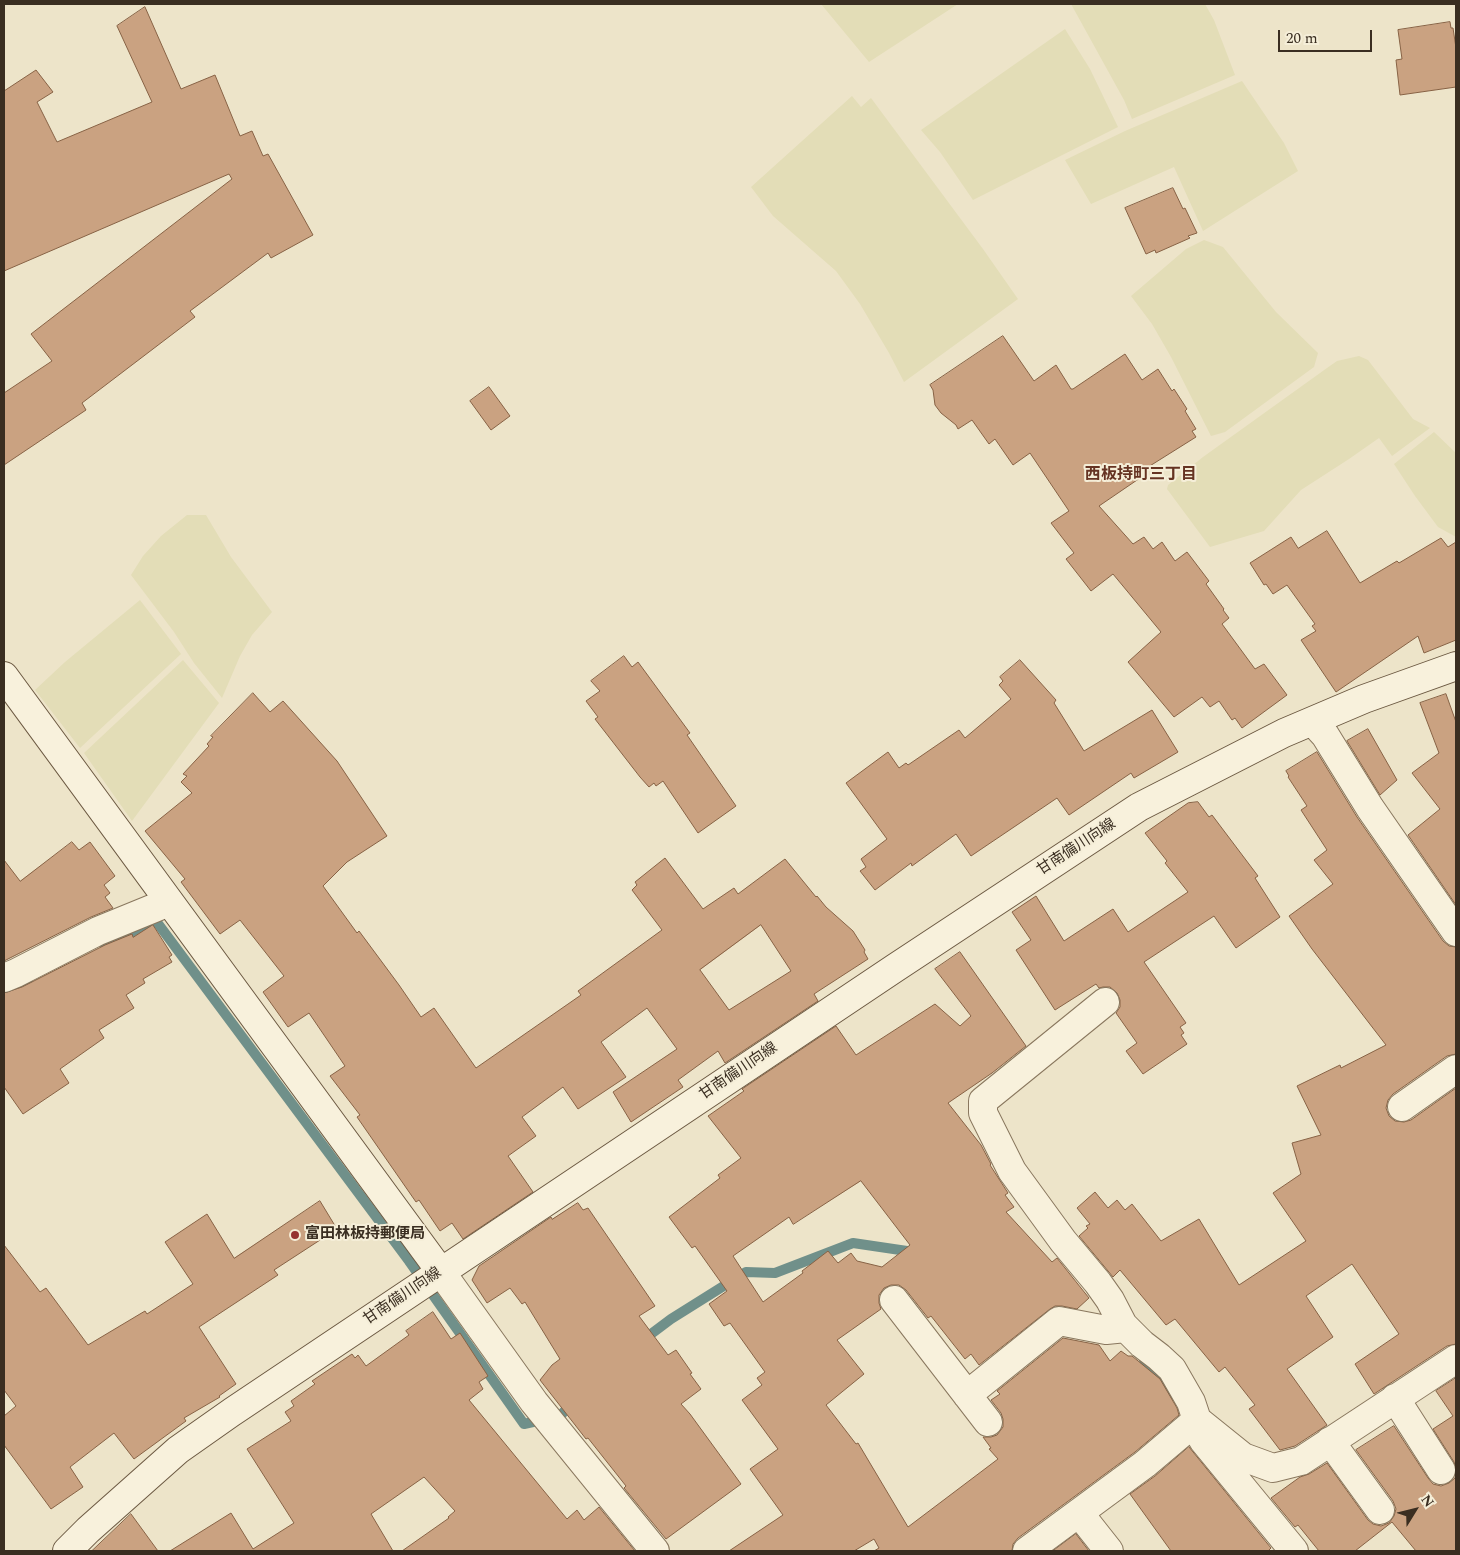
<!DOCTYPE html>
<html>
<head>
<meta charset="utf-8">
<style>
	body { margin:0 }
	#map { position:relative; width:1460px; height:1555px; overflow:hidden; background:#ede4c9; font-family:Spectral,serif }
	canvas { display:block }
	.frame { position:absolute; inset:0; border:5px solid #3a2e21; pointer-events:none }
	.north { position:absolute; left:1390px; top:1485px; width:50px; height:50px; -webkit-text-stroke:4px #f5eed8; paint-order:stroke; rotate:54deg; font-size:14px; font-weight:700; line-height:20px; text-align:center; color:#3a2e21 }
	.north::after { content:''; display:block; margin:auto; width:18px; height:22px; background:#3a2e21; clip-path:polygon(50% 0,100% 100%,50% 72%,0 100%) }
	.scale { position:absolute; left:1278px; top:30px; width:94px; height:22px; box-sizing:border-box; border:2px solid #3a2e21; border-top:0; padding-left:6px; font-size:15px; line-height:18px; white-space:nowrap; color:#3a2e21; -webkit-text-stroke:4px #f5eed8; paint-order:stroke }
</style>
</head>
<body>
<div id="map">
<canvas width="1460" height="1555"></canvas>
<div class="frame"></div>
<div class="north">N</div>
<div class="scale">20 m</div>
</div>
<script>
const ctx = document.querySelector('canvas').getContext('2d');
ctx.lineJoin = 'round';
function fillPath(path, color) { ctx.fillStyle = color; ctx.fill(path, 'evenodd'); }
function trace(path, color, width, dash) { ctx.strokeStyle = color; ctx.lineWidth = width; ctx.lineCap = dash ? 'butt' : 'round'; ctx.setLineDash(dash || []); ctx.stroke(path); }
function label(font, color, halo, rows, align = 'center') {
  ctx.font = font + ' Spectral,"Noto Sans JP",serif'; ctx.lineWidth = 4; ctx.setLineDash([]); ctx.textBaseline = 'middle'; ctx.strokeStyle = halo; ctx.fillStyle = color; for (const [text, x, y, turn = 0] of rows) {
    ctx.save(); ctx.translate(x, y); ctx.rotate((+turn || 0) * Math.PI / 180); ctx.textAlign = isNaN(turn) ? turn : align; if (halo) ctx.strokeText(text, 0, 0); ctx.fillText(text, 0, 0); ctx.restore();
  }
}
const farmland = new Path2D(`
	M 821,4 L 958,4 L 869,62 Z
	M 1071,4 L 1205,4 L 1214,20 L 1235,75 L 1132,119 L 1124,100 Z
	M 1065,29 L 1090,69 L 1118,127 L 973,200 L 940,152 L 921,130 Z
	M 1242,81 L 1284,143 L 1298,171 L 1203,231 L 1174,167 L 1091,204 L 1065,160 L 1125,131 Z
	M 852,96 L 861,107 L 871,98 L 983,249 L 1018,299 L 904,382 L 889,353 L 860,304 L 836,271 L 773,216 L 751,187 Z
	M 1204,240 L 1223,247 L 1276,312 L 1318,353 L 1314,367 L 1225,432 L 1211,436 L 1171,357 L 1152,324 L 1131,296 L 1186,249 Z
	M 1359,356 L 1368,360 L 1413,419 L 1430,428 L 1392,456 L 1379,438 L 1349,459 L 1301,490 L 1264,531 L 1210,547 L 1167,489 L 1168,485 L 1203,457 L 1327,368 L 1337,361 Z
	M 1434,432 L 1456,453 L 1456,537 L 1438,527 L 1415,496 L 1394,464 Z
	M 187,515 L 206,515 L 231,557 L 272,612 L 252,635 L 240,656 L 222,698 L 194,663 L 174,632 L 131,575 L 143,556 L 161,536 Z
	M 140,600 L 181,654 L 80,748 L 35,690 L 65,662 Z
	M 183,660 L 219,703 L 132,821 L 84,753 Z`);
const stream = new Path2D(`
	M 105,946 L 156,921 L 409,1261 L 524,1424 L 560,1416 L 574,1401
	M 4,992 L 20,988 L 29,984
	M 643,1340 L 671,1319 L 746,1272 L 775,1273 L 853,1243 L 907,1251 L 916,1253
	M 1144,1360 L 1173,1395`);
const building = new Path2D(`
	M 145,7 L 181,89 L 215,75 L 240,136 L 252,131 L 263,156 L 268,154 L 313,235 L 271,258 L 268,253 L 190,311 L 195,317 L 82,403 L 86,410 L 4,465 L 4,393 L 52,361 L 31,334 L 232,179 L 229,174 L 4,271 L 4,91 L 36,70 L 53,92 L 37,102 L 57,142 L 152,102 L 117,26 Z
	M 1450,22 L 1451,28 L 1453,28 L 1456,48 L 1456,87 L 1400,95 L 1396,60 L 1402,59 L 1398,30 Z
	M 1173,188 L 1183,209 L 1185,208 L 1197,233 L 1188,236 L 1190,238 L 1156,253 L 1155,250 L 1146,254 L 1125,208 Z
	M 1003,336 L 1034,381 L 1056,365 L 1071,389 L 1073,389 L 1125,354 L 1142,380 L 1158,369 L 1172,391 L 1174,389 L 1187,409 L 1185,411 L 1196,429 L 1192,431 L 1196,437 L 1137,474 L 1140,478 L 1099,506 L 1133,544 L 1144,537 L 1153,549 L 1162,542 L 1175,561 L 1187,552 L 1209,581 L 1206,584 L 1224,609 L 1223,610 L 1229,618 L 1222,624 L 1255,669 L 1264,664 L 1287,695 L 1242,728 L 1235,718 L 1232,720 L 1219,701 L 1210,707 L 1202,697 L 1174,717 L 1128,662 L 1161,632 L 1113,574 L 1091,591 L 1066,559 L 1074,553 L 1051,523 L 1069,511 L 1030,453 L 1013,465 L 995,439 L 989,444 L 972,420 L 958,429 L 956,425 L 941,413 L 935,405 L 933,390 L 930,385 Z
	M 489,387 L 510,416 L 491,430 L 470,401 Z
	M 1327,531 L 1360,583 L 1397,561 L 1399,563 L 1441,538 L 1448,547 L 1456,542 L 1456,640 L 1424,653 L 1418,636 L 1336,692 L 1301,640 L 1316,631 L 1312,626 L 1315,624 L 1287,585 L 1273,594 L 1266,584 L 1264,585 L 1250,563 L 1291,537 L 1298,548 Z
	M 624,656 L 632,667 L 638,662 L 690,733 L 687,735 L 736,806 L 698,833 L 663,781 L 656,786 L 654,783 L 649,787 L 640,777 L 595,719 L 598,717 L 586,701 L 600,691 L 591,681 Z
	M 1020,660 L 1056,700 L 1054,703 L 1084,751 L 1152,710 L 1178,752 L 1134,778 L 1131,773 L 1069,815 L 1057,798 L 971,856 L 956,834 L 912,866 L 911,863 L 875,890 L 860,871 L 866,867 L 861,859 L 887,839 L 846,783 L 888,752 L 899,768 L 906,763 L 908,765 L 959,730 L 965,738 L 1011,699 L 999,685 L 1003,681 L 1000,677 Z
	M 253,693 L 270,712 L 283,701 L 337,761 L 387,836 L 347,862 L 323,886 L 357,933 L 359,931 L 399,985 L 421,1017 L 434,1008 L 476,1068 L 581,995 L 578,991 L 662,930 L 632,890 L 637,885 L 635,882 L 665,858 L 703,909 L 734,888 L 738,894 L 785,859 L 816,897 L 817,896 L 826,907 L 853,931 L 865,950 L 864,952 L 868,959 L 814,994 L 818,1001 L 725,1063 L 718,1051 L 678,1080 L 683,1087 L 631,1122 L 613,1092 L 677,1049 L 647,1008 L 601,1042 L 626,1077 L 578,1109 L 563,1087 L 522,1117 L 536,1136 L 508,1156 L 533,1192 L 463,1239 L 452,1223 L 440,1231 L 419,1200 L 416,1202 L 357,1117 L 360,1115 L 330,1076 L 345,1066 L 309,1013 L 288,1027 L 263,992 L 284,976 L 240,920 L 220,934 L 181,882 L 185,879 L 145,831 L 192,793 L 181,782 L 187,776 L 183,774 L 209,746 L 207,744 L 213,737 L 211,736 ZM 761,925 L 791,971 L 729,1010 L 700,970 Z
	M 1446,694 L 1456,722 L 1456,905 L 1408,835 L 1440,809 L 1412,773 L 1439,753 L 1420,703 Z
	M 1368,729 L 1397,780 L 1380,795 L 1347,741 Z
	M 1317,752 L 1357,817 L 1443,941 L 1449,946 L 1456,947 L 1456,1054 L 1447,1056 L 1393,1094 L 1388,1100 L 1386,1108 L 1389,1116 L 1395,1121 L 1404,1122 L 1411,1120 L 1456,1088 L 1456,1344 L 1447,1346 L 1374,1394 L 1355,1364 L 1399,1334 L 1352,1264 L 1306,1296 L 1333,1337 L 1287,1369 L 1327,1425 L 1295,1446 L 1280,1450 L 1249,1409 L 1255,1405 L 1225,1367 L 1219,1372 L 1175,1319 L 1166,1325 L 1120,1270 L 1113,1277 L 1079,1236 L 1088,1228 L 1086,1226 L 1090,1224 L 1077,1208 L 1095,1192 L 1108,1208 L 1117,1200 L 1125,1210 L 1132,1204 L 1161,1241 L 1199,1219 L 1239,1285 L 1306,1241 L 1273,1193 L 1301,1174 L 1292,1143 L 1321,1135 L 1297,1086 L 1340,1065 L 1341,1068 L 1386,1045 L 1312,949 L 1289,916 L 1333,884 L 1314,860 L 1327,850 L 1301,810 L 1307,806 L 1288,777 L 1289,776 L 1286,771 Z
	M 1198,802 L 1209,817 L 1212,815 L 1258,876 L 1255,878 L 1280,917 L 1236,948 L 1214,916 L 1144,962 L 1186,1023 L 1180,1027 L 1184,1033 L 1181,1035 L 1187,1044 L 1143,1074 L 1126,1051 L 1137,1043 L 1116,1013 L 1120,1007 L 1120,1000 L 1117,993 L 1110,987 L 1103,987 L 1099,988 L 1096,984 L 1055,1010 L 1016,950 L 1031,940 L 1012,912 L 1036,896 L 1064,941 L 1113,909 L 1128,932 L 1188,892 L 1165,863 L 1167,861 L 1145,833 L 1188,803 Z
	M 72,842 L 79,850 L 90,842 L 115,876 L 104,885 L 110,893 L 105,897 L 113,908 L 91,917 L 4,961 L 4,860 L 20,881 Z
	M 153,925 L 172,955 L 169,957 L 172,962 L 143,979 L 145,983 L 126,995 L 134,1008 L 99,1030 L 104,1038 L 60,1069 L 69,1083 L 23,1114 L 4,1087 L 4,993 L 22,987 L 105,945 L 132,934 L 133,937 Z
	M 960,952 L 1026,1046 L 992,1073 L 948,1103 L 981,1145 L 991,1164 L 990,1165 L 1008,1193 L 1005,1195 L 1014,1207 L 1006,1212 L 1052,1262 L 1057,1258 L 1089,1298 L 1077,1309 L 1062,1306 L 1055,1306 L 1050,1309 L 979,1365 L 971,1354 L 965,1359 L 931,1316 L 928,1318 L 906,1290 L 899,1285 L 891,1285 L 884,1288 L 879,1295 L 879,1303 L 881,1309 L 837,1340 L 864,1374 L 826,1405 L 856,1444 L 858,1443 L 908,1527 L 998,1459 L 989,1449 L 991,1448 L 983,1437 L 991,1437 L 997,1435 L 1003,1427 L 1003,1419 L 1001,1413 L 991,1400 L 1000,1394 L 997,1391 L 1063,1338 L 1099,1345 L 1110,1361 L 1121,1351 L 1128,1356 L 1132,1356 L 1160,1379 L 1177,1408 L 1179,1415 L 1135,1452 L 1018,1538 L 1013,1544 L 1012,1551 L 874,1551 L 879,1548 L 874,1539 L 854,1551 L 729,1551 L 783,1515 L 750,1469 L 778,1449 L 742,1400 L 762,1385 L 757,1378 L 765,1372 L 730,1323 L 724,1326 L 709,1304 L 727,1291 L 695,1246 L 692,1248 L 669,1217 L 720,1178 L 718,1175 L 741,1158 L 708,1116 L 744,1091 L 742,1089 L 836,1026 L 856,1055 L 935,1004 L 960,1026 L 971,1016 L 935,969 ZM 861,1181 L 910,1245 L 882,1267 L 857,1261 L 851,1253 L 838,1263 L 828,1251 L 802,1271 L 803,1273 L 763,1302 L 733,1256 L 789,1217 L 793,1224 Z
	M 320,1201 L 337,1229 L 274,1270 L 278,1275 L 199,1327 L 236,1384 L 219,1396 L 220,1397 L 184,1418 L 186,1421 L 134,1459 L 114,1433 L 70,1467 L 83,1487 L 51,1509 L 4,1445 L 4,1416 L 16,1406 L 4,1390 L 4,1245 L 40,1292 L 46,1288 L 88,1345 L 145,1311 L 147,1314 L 193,1284 L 165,1242 L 207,1214 L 234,1258 Z
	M 578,1203 L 583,1210 L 588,1208 L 655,1306 L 639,1316 L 668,1355 L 676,1350 L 692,1373 L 690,1374 L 701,1389 L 681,1404 L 690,1414 L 741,1484 L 666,1539 L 624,1488 L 626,1486 L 588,1438 L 586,1439 L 540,1380 L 552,1365 L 560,1359 L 525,1302 L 522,1304 L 510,1288 L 487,1303 L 472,1280 L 479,1266 L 551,1217 L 552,1219 Z
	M 433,1312 L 451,1339 L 460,1333 L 488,1376 L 479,1382 L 483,1389 L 469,1400 L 567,1519 L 577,1510 L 584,1520 L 599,1507 L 635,1551 L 402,1551 L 449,1518 L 448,1517 L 455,1511 L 424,1477 L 371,1514 L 393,1551 L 170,1551 L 231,1513 L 253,1549 L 294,1523 L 247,1449 L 291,1421 L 285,1412 L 294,1406 L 291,1401 L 315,1384 L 312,1381 L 352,1354 L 355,1358 L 358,1355 L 366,1366 L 409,1335 L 406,1331 Z
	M 1456,1378 L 1456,1468 L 1454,1462 L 1433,1429 L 1453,1416 L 1436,1391 Z
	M 1394,1426 L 1428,1478 L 1433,1484 L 1441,1486 L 1449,1483 L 1455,1478 L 1456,1471 L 1456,1551 L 1416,1551 L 1392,1522 L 1355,1551 L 1319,1551 L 1298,1525 L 1295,1527 L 1271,1498 L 1300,1477 L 1309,1474 L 1327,1463 L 1368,1520 L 1373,1524 L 1381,1526 L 1389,1523 L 1394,1516 L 1396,1509 L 1393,1501 L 1356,1450 Z
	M 1189,1447 L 1271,1548 L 1268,1551 L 1171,1551 L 1130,1494 L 1155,1476 Z
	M 131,1514 L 158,1551 L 92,1551 Z
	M 1076,1534 L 1089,1551 L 1053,1551 Z`);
const street = new Path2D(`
	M 1313,722 L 1325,735 L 1370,808 L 1456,932
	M 4,978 L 16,973 L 98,931 L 169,902
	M 1105,1002 L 983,1101 L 983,1113 L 1012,1171 L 1063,1241 L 1098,1283 L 1110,1300 L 1123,1325 L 1142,1344 L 1159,1357 L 1172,1369 L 1191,1402 L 1197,1420 L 1243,1457 L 1273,1468 L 1301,1461 L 1456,1359
	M 1402,1107 L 1456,1069
	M 441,1272 L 534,1402 L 655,1551
	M 894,1300 L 988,1422
	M 967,1395 L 1059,1321 L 1106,1330 L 1126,1328
	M 1395,1398 L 1441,1470
	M 1203,1440 L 1294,1551
	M 1330,1441 L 1380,1510
	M 1079,1513 L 1109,1551
	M 1027,1551 L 1145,1464 L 1197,1420`);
const secondary = new Path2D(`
	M 4,676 L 441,1272
	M 67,1551 L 88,1530 L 178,1450 L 232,1412 L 895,968 L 1139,807 L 1284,733 L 1364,699 L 1456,666`);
const markers = [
	[295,1235,5,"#963431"]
];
const streetNames = [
	["甘南備川向線",1077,848,-33],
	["甘南備川向線",739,1072,-34],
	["甘南備川向線",403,1297,-34]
];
const poiNames = [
	["富田林板持郵便局",305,1235]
];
const neighbourhoodNames = [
	["西板持町三丁目",1141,476]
];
fillPath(farmland, '#e3ddb7');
trace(stream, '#70908a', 10);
fillPath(building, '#caa281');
trace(building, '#876245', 1);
trace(street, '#89775e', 30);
trace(secondary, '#6b5841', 30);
trace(street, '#f8f1dc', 28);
trace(secondary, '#f8f1dc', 28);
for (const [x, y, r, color] of markers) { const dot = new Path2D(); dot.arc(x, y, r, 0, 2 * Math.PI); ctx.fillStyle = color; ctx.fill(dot); trace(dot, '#f5eed8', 2); }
label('15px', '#3a2e21', '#f5eed8', streetNames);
label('bold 15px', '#3a2e21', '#f5eed8', poiNames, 'left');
label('bold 16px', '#653322', '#f5eed8', neighbourhoodNames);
</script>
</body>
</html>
